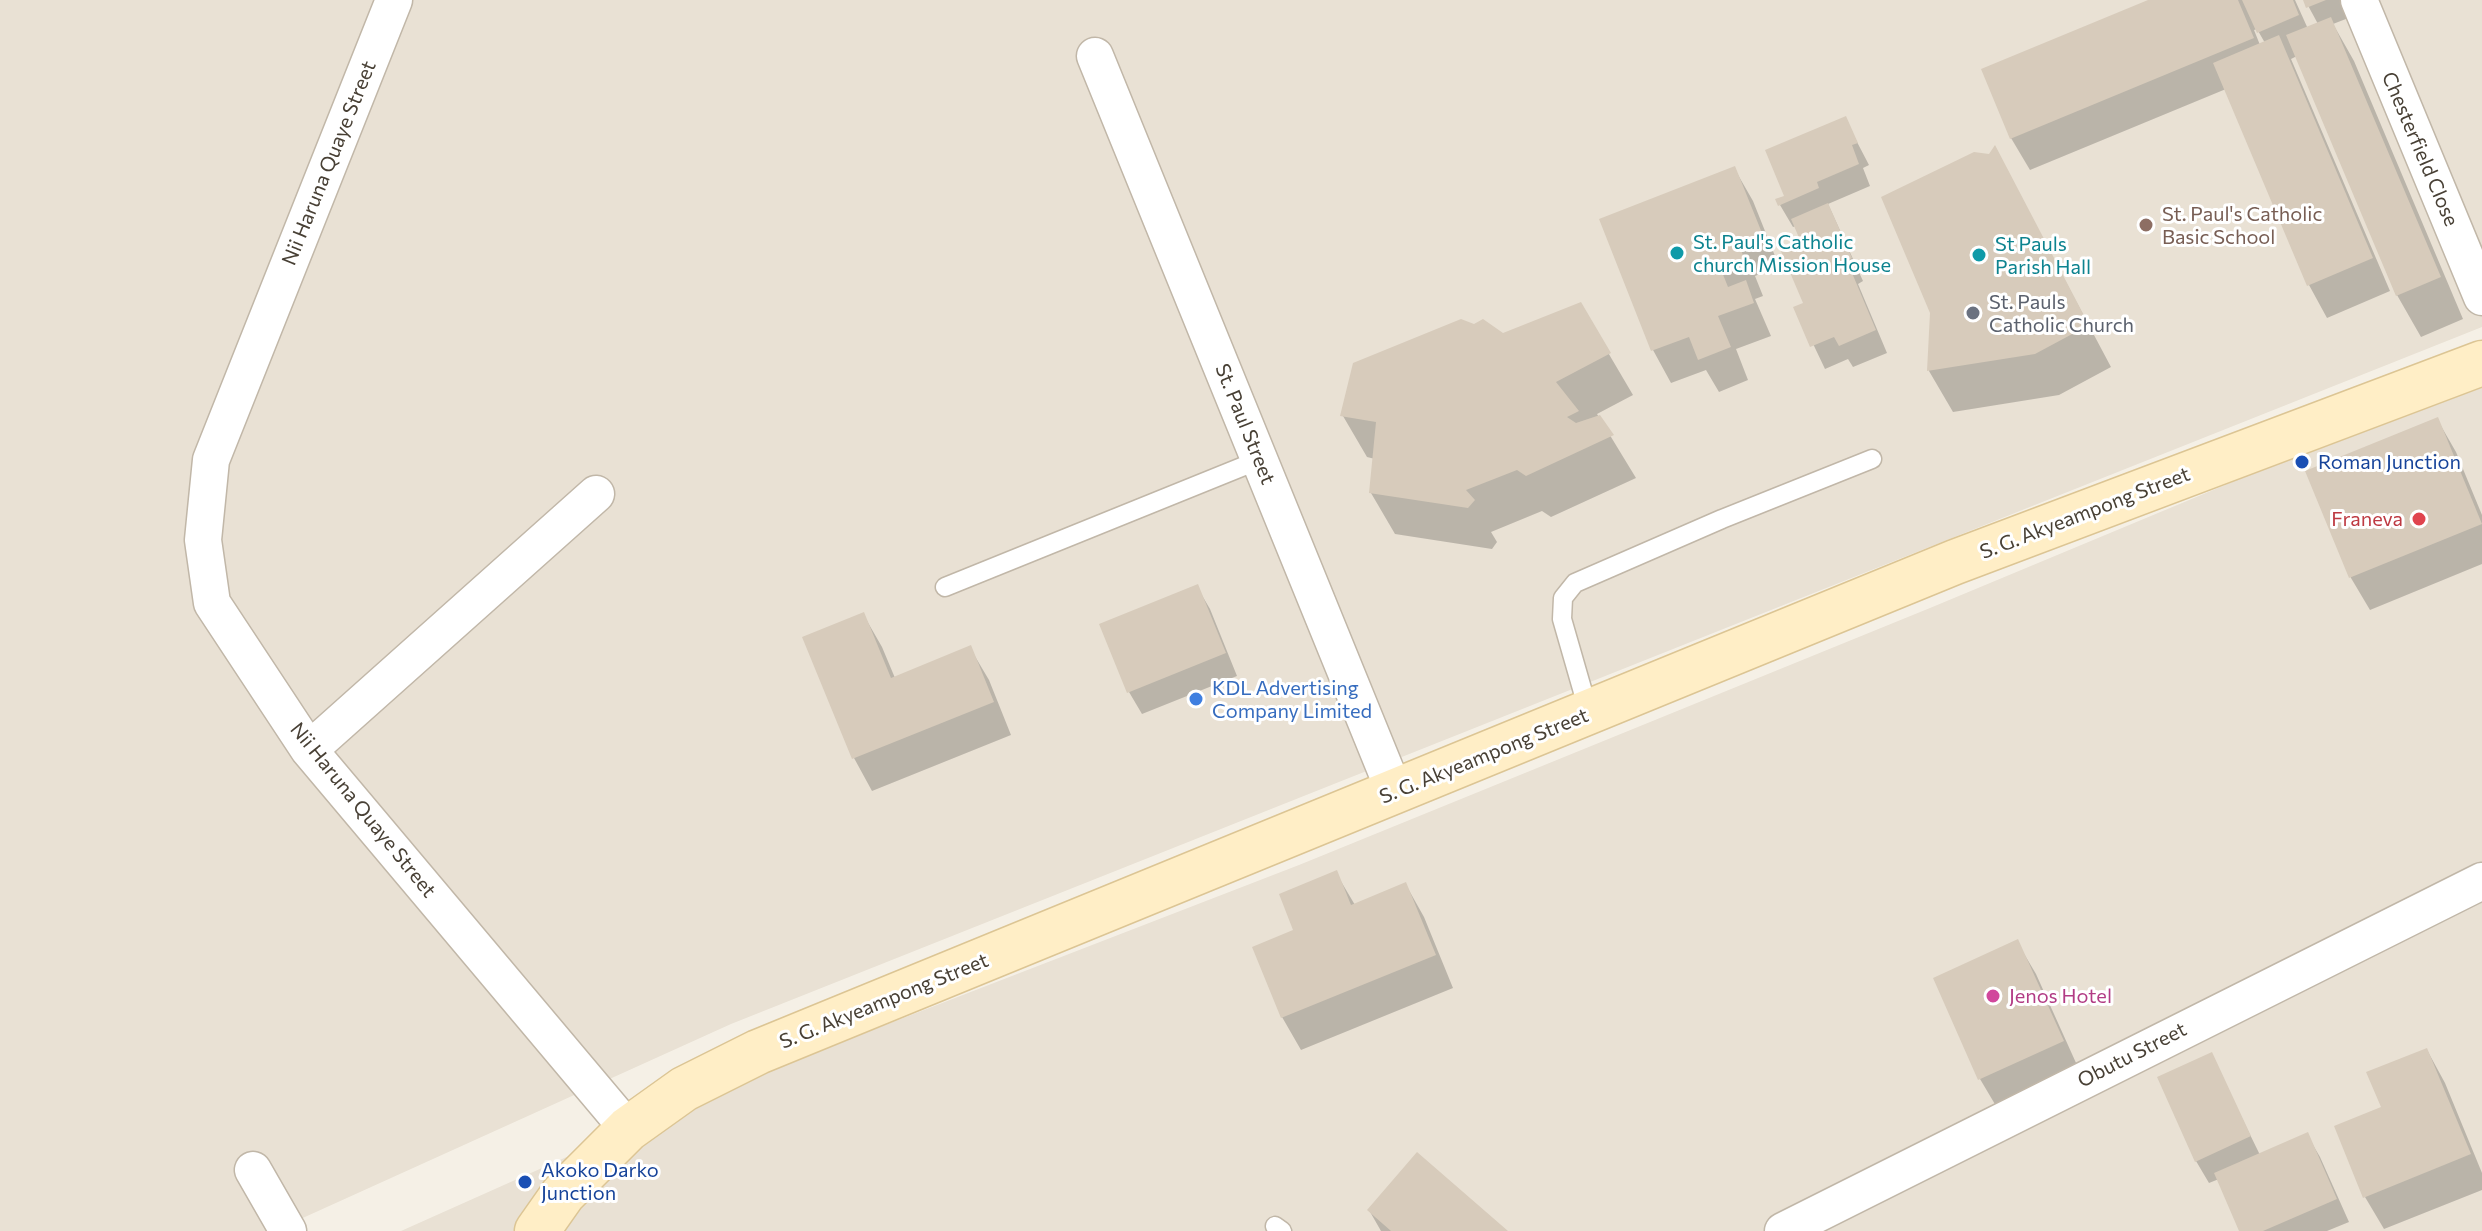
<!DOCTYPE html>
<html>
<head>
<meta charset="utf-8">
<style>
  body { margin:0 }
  canvas { display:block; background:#f5f0e6 }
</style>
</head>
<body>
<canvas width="2482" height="1231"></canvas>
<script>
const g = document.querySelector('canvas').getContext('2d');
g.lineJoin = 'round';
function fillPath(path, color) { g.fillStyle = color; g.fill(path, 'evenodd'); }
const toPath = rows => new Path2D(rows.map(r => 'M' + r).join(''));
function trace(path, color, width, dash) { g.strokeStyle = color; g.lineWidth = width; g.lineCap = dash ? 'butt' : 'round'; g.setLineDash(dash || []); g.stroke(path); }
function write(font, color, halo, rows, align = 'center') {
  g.font = font + ' Commissioner,sans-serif'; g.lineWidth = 6; g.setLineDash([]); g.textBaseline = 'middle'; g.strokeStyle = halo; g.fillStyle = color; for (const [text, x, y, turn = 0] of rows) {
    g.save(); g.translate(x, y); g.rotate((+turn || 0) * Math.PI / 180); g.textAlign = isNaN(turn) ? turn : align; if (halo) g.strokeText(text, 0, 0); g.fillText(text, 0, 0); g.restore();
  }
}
fillPath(toPath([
  [0,0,2482,0,2482,327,731,1024,274,1231,0,1231],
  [2482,378,2482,1231,401,1231,712,1092,1299,865,1930,608]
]), '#e9e1d4');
fillPath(toPath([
  [2154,0,2295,0,2308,29,2318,24,2305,0,2344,0,2351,17,2333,24,2354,61,2463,319,2421,337,2397,295,2297,56,2291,59,2390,291,2327,318,2309,285,2226,89,2030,170,2011,138],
  [2257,29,2265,43,2260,45,2254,30],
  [1845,119,1869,165,1863,168,1870,186,1828,204,1863,281,1858,284,1887,353,1853,367,1848,359,1825,369,1796,308,1806,304,1802,241,1796,226,1793,227,1780,205],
  [1995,149,2111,367,2059,395,1953,412,1929,371,1932,313],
  [1734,168,1753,201,1779,266,1755,276,1763,296,1755,299,1771,336,1736,349,1748,380,1719,392,1706,370,1671,383,1653,350,1601,220],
  [1580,305,1633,395,1597,414,1636,478,1551,517,1542,511,1491,532,1497,542,1492,549,1395,534,1371,493,1375,459,1367,457,1343,416,1502,336],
  [2437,419,2456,452,2482,515,2482,564,2370,610,2351,578,2308,472],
  [1197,587,1210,609,1237,676,1142,714,1129,692],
  [863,614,882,647,895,678,970,648,989,680,1011,735,872,791,854,758],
  [1336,873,1355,905,1406,885,1424,917,1453,988,1301,1050,1282,1017,1296,931],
  [2017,942,2036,974,2081,1074,1999,1111,1980,1079],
  [2427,1050,2445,1083,2482,1173,2482,1190,2384,1229,2365,1197],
  [2211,1055,2260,1155,2307,1135,2320,1157,2349,1222,2327,1231,2241,1231,2219,1179,2209,1183,2196,1161],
  [1369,1210,1505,1231,1381,1231]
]), '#0003');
fillPath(toPath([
  [2148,0,2238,0,2254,38,2010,139,1981,69],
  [2242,0,2293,0,2299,15,2257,33],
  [2303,0,2326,0,2306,8],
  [2331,17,2441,277,2396,296,2286,35],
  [2279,35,2373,258,2307,286,2213,63],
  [1846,116,1858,143,1852,145,1859,164,1817,182,1819,188,1778,206,1775,199,1784,196,1765,150],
  [1995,145,2089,325,2035,354,1927,371,1930,313,1881,197,1974,152,1989,154],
  [1735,166,1762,233,1738,242,1746,263,1722,272,1728,287,1746,280,1754,303,1718,316,1731,347,1698,360,1689,337,1651,351,1599,219],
  [1828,203,1852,258,1847,261,1876,330,1839,346,1834,337,1810,347,1793,307,1803,303,1780,249,1800,240,1791,219],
  [1581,302,1611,353,1556,382,1579,411,1567,417,1576,423,1600,415,1614,435,1526,476,1517,470,1466,490,1475,500,1468,508,1369,493,1376,422,1340,416,1353,363,1461,319,1474,324,1483,319,1503,333],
  [2438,417,2482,524,2349,578,2305,471],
  [1198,584,1226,653,1127,693,1099,624],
  [864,612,891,678,971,645,994,702,852,759,802,637],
  [1337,870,1351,905,1406,882,1436,955,1281,1018,1252,947,1293,930,1279,894],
  [2018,939,2064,1041,1978,1080,1933,978],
  [2427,1048,2471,1154,2363,1198,2334,1126,2381,1107,2366,1072],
  [2212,1052,2251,1136,2195,1162,2157,1077],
  [2308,1132,2337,1199,2263,1231,2239,1231,2214,1173],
  [1417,1152,1508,1231,1391,1231,1367,1210]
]), '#d7cbbb');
const lane = toPath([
  [945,587,1259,460],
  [1589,713,1562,619,1563,598,1575,583,1722,519,1872,459],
  [1275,1226,1282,1231]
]);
const street = toPath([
  [394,0,211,460,203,540,212,603,309,750,628,1129],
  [2359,0,2482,297],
  [1095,56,1395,793],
  [309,750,596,494],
  [253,1170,288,1231],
  [1783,1231,2482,881]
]);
const secondary = toPath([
  [537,1231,563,1194,628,1129,684,1089,758,1052,1955,562,2482,363]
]);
trace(lane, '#c1b7a8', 21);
trace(street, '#c1b7a8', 39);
trace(secondary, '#dcc594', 47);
trace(lane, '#fff', 18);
trace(street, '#fff', 36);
trace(secondary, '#ffeec6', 44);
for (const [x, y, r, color] of [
  [2146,225,8,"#8d6e63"],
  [1677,253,8,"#0f9aa8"],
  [1979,255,8,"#0f9aa8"],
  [1973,313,8,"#6b7280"],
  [2302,462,8,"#1a4fb4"],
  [2419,519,8,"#e0444e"],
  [1196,699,8,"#3f7fe0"],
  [1993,996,8,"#d1479c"],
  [525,1182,8,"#1a4fb4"]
]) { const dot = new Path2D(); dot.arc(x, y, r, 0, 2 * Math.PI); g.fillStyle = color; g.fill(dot); trace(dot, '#fff', 3); }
write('20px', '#484035', '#fff', [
  ["Chesterfield Close",2420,149,67],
  ["Nii Haruna Quaye Street",329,163,-68],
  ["St. Paul Street",1245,424,68],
  ["S. G. Akyeampong Street",2085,513,-21],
  ["S. G. Akyeampong Street",1484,756,-22],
  ["Nii Haruna Quaye Street",363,810,51],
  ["S. G. Akyeampong Street",884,1001,-22],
  ["Obutu Street",2132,1055,-27]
]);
write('20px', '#785e54', '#fff', [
  ["St. Paul's Catholic",2162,214],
  ["Basic School",2162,237]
], 'left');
write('20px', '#0d838f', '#fff', [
  ["St. Paul's Catholic",1693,242],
  ["church Mission House",1693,265],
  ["St Pauls",1995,244],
  ["Parish Hall",1995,267]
], 'left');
write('20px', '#5b616d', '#fff', [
  ["St. Pauls",1989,302],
  ["Catholic Church",1989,325]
], 'left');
write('20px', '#164399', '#fff', [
  ["Roman Junction",2318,462],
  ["Akoko Darko",541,1170],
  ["Junction",541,1193]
], 'left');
write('20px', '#be3a42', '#fff', [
  ["Franeva",2403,519]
], 'right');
write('20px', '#366cbe', '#fff', [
  ["KDL Advertising",1212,688],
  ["Company Limited",1212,711]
], 'left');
write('20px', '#b23c85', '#fff', [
  ["Jenos Hotel",2009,996]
], 'left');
</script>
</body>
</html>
